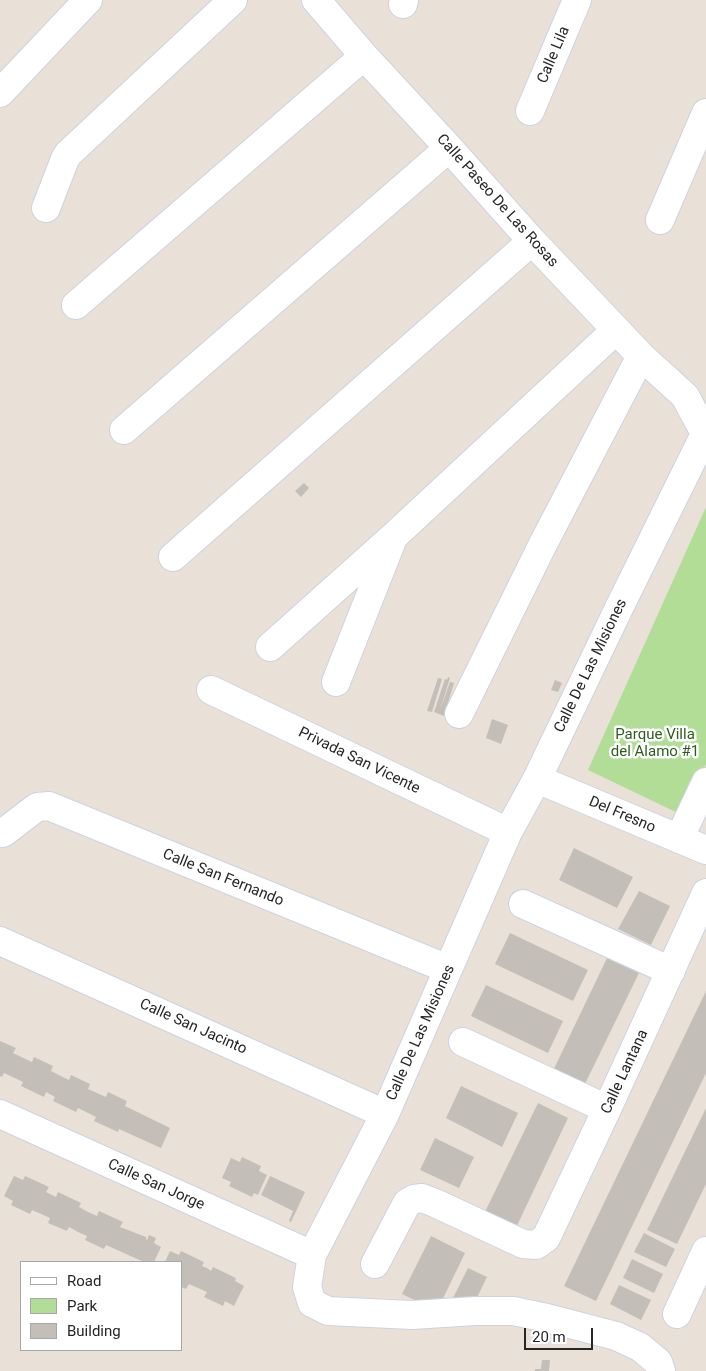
<!DOCTYPE html>
<html>
<head>
<meta charset="utf-8">
<style>
  body { margin:0 }
  #map { position:relative; width:706px; height:1371px; overflow:hidden; background:#e9e1d8; font-family:Roboto,sans-serif }
  canvas { display:block }
  .legend { position:absolute; left:20px; top:1261px; width:162px; height:90px; box-sizing:border-box; background:#fff; border:1px solid #a8a8a8; margin:0; padding:6px 9px; list-style:none; font-size:15px; color:#262626 }
  .legend li { display:flex; align-items:center; gap:10px; height:25px }
  .legend b { width:25px; border:1px solid #a8a8a8 }
  .scale { position:absolute; left:524px; top:1328px; width:69px; height:22px; box-sizing:border-box; border:2px solid #262626; border-top:0; padding-left:6px; font-size:15px; line-height:18px; white-space:nowrap; color:#262626; -webkit-text-stroke:4px #fff; paint-order:stroke }
</style>
</head>
<body>
<div id="map">
<canvas width="706" height="1371"></canvas>
<ul class="legend">
<li><b style="height:6px;background:#fff"></b>Road</li>
<li><b style="height:14px;background:#b2dd97"></b>Park</li>
<li><b style="height:14px;background:#c4beb8"></b>Building</li>
</ul>
<div class="scale">20 m</div>
</div>
<script>
const g = document.querySelector('canvas').getContext('2d');
g.lineJoin = 'round';
function fillPath(path, color) { g.fillStyle = color; g.fill(path, 'evenodd'); }
const toPath = rows => new Path2D(rows.map(r => 'M' + r).join(''));
function trace(path, color, width, dash) { g.strokeStyle = color; g.lineWidth = width; g.lineCap = dash ? 'butt' : 'round'; g.setLineDash(dash || []); g.stroke(path); }
function write(font, color, halo, rows, align = 'center') {
  g.font = font + ' Roboto,sans-serif'; g.lineWidth = 5; g.setLineDash([]); g.textBaseline = 'middle'; g.strokeStyle = halo; g.fillStyle = color; for (const [text, x, y, turn = 0] of rows) {
    g.save(); g.translate(x, y); g.rotate((+turn || 0) * Math.PI / 180); g.textAlign = isNaN(turn) ? turn : align; if (halo) g.strokeText(text, 0, 0); g.fillText(text, 0, 0); g.restore();
  }
}
fillPath(toPath([
  [706,507,706,764,682,815,588,770]
]), '#b2dd97');
fillPath(toPath([
  [304,483,309,488,301,497,295,491],
  [448,677,450,678,440,710,450,682,454,683,444,716,434,712,445,679,447,680],
  [438,678,442,679,432,712,427,711],
  [555,680,562,683,558,692,551,690],
  [492,719,508,725,501,744,486,738],
  [574,848,633,877,617,908,559,880],
  [639,891,670,906,651,945,618,929],
  [510,933,588,970,573,1001,495,964],
  [607,958,639,973,582,1090,551,1075],
  [486,985,563,1021,548,1053,471,1016],
  [706,991,706,1073,596,1301,564,1286],
  [0,1041,16,1048,13,1053,32,1062,34,1057,53,1066,51,1071,69,1080,71,1075,90,1084,88,1089,106,1097,108,1092,127,1101,125,1106,170,1128,161,1148,119,1129,118,1132,94,1121,96,1117,78,1108,76,1112,53,1101,55,1097,46,1092,44,1097,21,1086,23,1082,4,1073,2,1077,0,1076],
  [461,1086,518,1113,502,1147,446,1118],
  [538,1103,568,1118,513,1234,481,1220],
  [706,1108,706,1184,677,1244,647,1230],
  [435,1138,474,1157,459,1188,420,1170],
  [242,1157,261,1166,259,1171,267,1175,258,1195,254,1193,252,1197,229,1186,231,1182,222,1178,231,1158,240,1162],
  [14,1176,23,1180,25,1176,49,1187,46,1192,56,1197,58,1192,81,1203,79,1207,88,1212,97,1216,99,1211,123,1222,120,1227,146,1237,146,1239,147,1240,149,1235,156,1238,154,1243,161,1247,154,1262,144,1262,106,1245,104,1249,85,1240,87,1236,78,1232,69,1227,67,1231,48,1223,50,1218,32,1210,30,1214,11,1205,13,1201,4,1196],
  [270,1176,305,1192,291,1222,289,1221,293,1211,261,1195],
  [644,1233,675,1249,666,1267,634,1252],
  [431,1236,465,1253,437,1311,402,1294],
  [170,1251,179,1255,181,1251,204,1262,202,1266,207,1268,211,1271,213,1267,236,1278,235,1281,244,1286,234,1306,225,1301,223,1306,204,1297,207,1292,189,1284,186,1289,181,1287,181,1262,165,1262],
  [632,1259,663,1274,654,1293,623,1278],
  [468,1268,487,1277,472,1308,452,1300],
  [619,1285,651,1300,641,1320,610,1304],
  [542,1360,550,1360,549,1371,535,1371,535,1369,541,1369]
]), '#c4beb8');
const minor = toPath([
  [316,0,364,56,449,148,532,241,641,356,685,396,706,435],
  [403,4,404,0],
  [0,93,88,0],
  [530,111,577,0],
  [46,208,65,159,68,154,233,0],
  [660,220,706,113],
  [76,305,364,56],
  [124,430,449,148],
  [173,557,532,241],
  [270,647,393,537,616,330],
  [336,682,391,543],
  [211,690,508,832],
  [459,714,543,544,641,356],
  [537,779,706,850],
  [3,833,37,807,49,806,448,969],
  [679,839,706,782],
  [523,904,671,971],
  [0,941,385,1114],
  [463,1042,607,1109],
  [0,1114,312,1255],
  [375,1264,407,1203,414,1199,422,1198,435,1203,523,1244,536,1245,546,1238,607,1109,706,893],
  [677,1314,706,1251],
  [661,1371,658,1362,640,1347,616,1336,547,1318,513,1311,475,1311,412,1315,328,1311,312,1303,307,1287,312,1255,385,1114,508,832,537,779,619,608,706,432]
]);
trace(minor, '#ced2df', 30);
trace(minor, '#fff', 28);
write('15px', '#262626', '#fff', [
  ["Calle Lila",554,55,-67],
  ["Calle Paseo De Las Rosas",497,201,48],
  ["Calle De Las Misiones",591,666,-64],
  ["Privada San Vicente",359,761,26],
  ["Del Fresno",622,815,23],
  ["Calle San Fernando",223,878,22],
  ["Calle San Jacinto",193,1027,24],
  ["Calle De Las Misiones",421,1033,-66],
  ["Calle Lantana",625,1072,-65],
  ["Calle San Jorge",156,1185,24]
]);
write('15px', '#2d5d1c', '#fff', [
  ["Parque Villa",655,735],
  ["del Alamo #1",655,752]
]);
</script>
</body>
</html>
